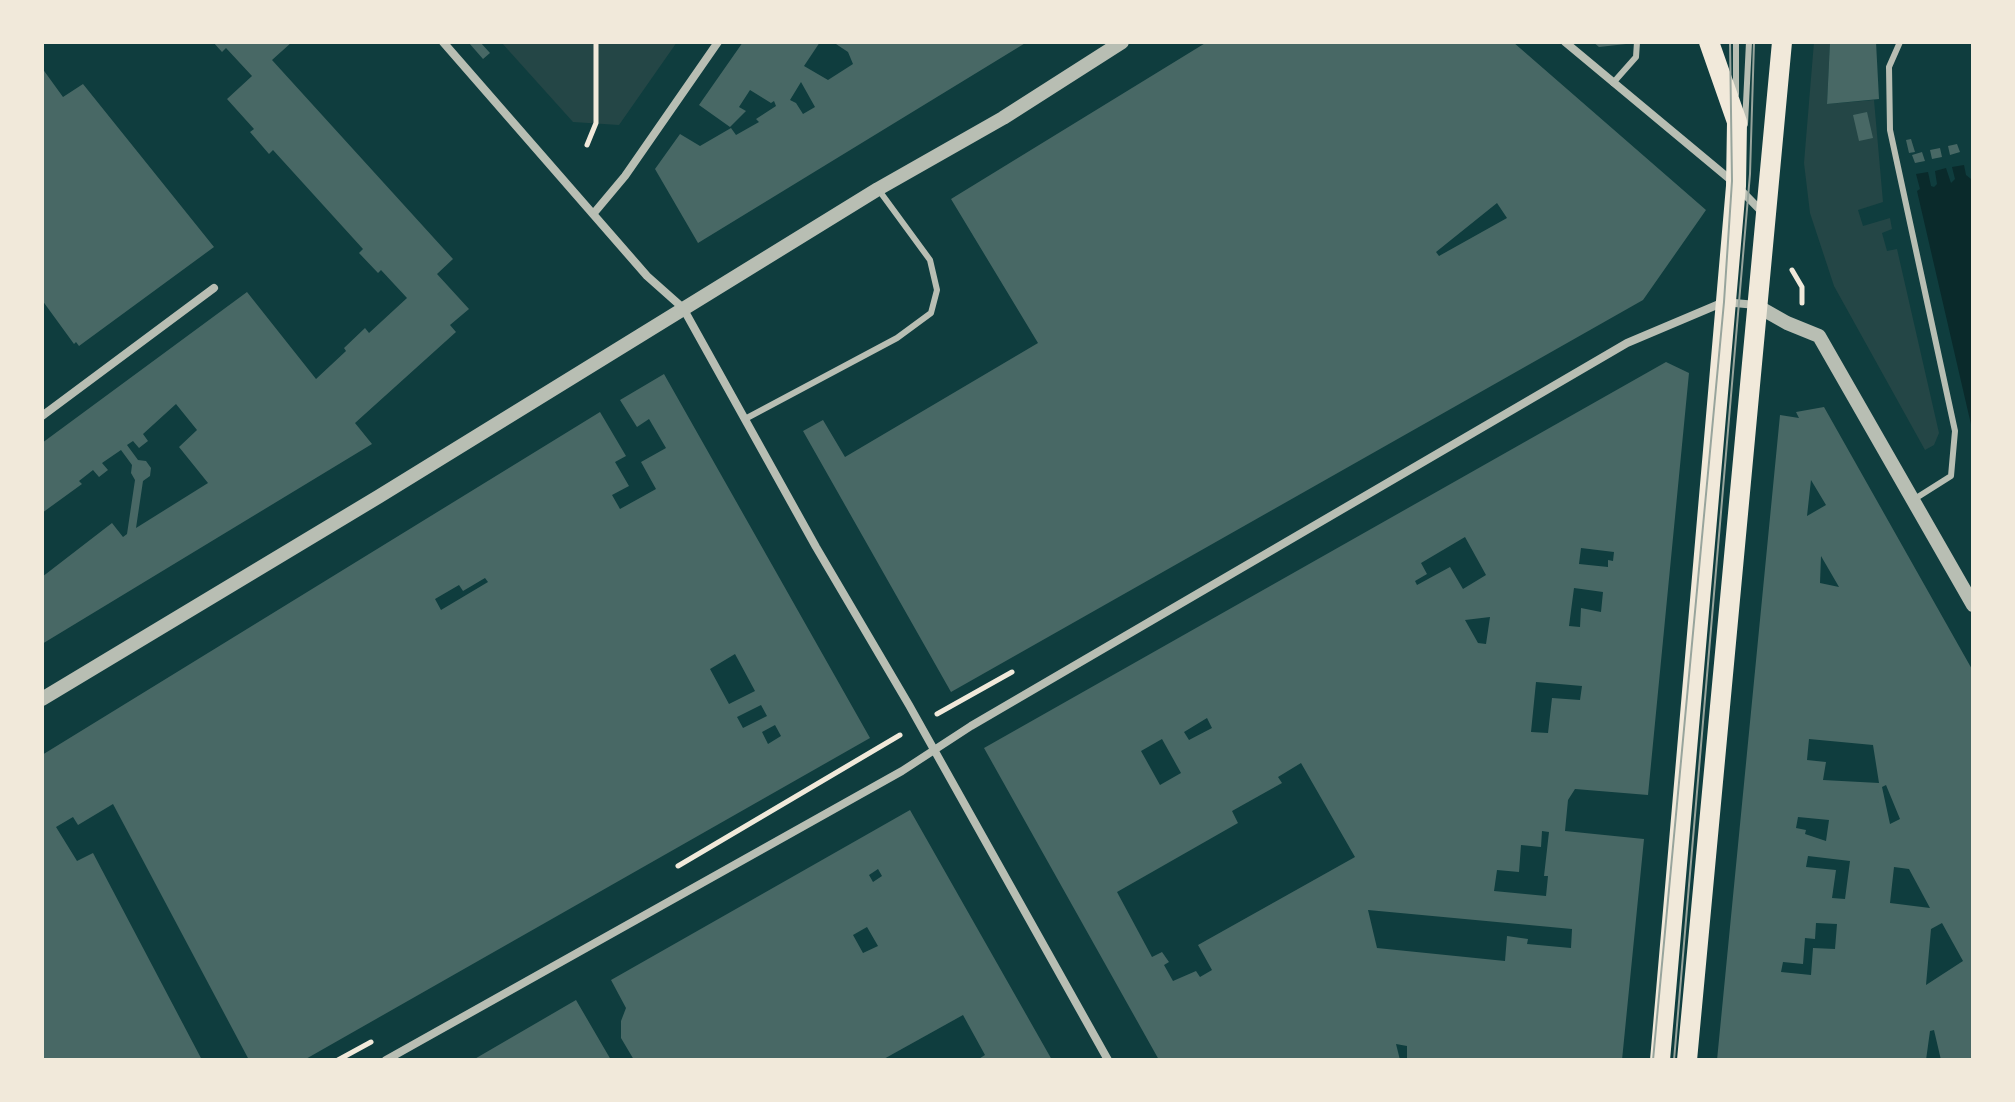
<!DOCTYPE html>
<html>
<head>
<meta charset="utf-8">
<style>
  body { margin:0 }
  #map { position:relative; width:2015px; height:1102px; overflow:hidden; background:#0f3d3e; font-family:"Source Serif 4",serif }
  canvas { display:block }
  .frame { position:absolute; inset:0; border:44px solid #f1e9da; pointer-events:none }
</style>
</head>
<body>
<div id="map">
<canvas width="2015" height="1102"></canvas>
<div class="frame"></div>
</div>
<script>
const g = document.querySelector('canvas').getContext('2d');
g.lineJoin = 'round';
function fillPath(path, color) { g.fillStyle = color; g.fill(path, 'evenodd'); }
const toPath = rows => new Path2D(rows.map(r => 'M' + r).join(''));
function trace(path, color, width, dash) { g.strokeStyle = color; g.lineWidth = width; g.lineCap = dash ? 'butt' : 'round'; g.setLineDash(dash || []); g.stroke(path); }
fillPath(toPath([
  [501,42,677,42,619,125,573,122],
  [1814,42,1830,42,1827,104,1874,100,1883,202,1858,210,1863,226,1890,218,1892,229,1882,233,1887,251,1897,249,1939,433,1934,445,1925,450,1834,286,1810,213,1804,163]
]), '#244646');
fillPath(toPath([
  [1973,163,1973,433,1917,191,1920,189,1916,174,1928,172,1931,186,1934,187,1937,184,1935,171,1946,168,1951,183,1955,179,1952,167,1964,165,1966,175,1971,179]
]), '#0a2a2b');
fillPath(toPath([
  [213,42,292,42,272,60,453,259,437,274,469,309,450,325,456,332,355,423,372,444,42,644,42,577,112,523,123,537,127,534,135,480,131,473,132,465,121,450,102,463,108,470,99,477,93,470,79,481,82,484,42,513,42,443,247,292,316,379,346,351,344,348,365,328,369,333,407,298,381,270,378,273,359,253,363,249,273,150,269,154,250,132,254,129,227,99,252,76,226,48,222,52],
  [176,404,197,430,179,447,208,483,136,528,143,481,150,476,151,468,146,461,138,460,127,445,133,441,139,448,148,441,143,434],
  [471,42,480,42,490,53,483,59,469,43],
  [743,42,820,42,804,66,828,80,853,64,848,52,833,42,1027,42,698,243,655,169,680,134,700,146,731,128,736,135,759,122,756,119,776,106,774,101,771,103,750,90,739,107,746,111,730,127,699,105],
  [801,82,815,107,803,114,796,103,790,100],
  [1207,42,1513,42,1706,210,1643,300,951,692,803,431,823,420,845,457,1038,343,951,199],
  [1497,203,1507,218,1439,256,1436,252],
  [1593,42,1626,42,1626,44,1599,47],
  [1830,42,1876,42,1879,99,1827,104],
  [42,68,63,97,83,84,214,247,79,346,76,342,74,344,42,300],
  [1867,112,1873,138,1859,141,1853,115],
  [1911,139,1915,152,1909,153,1906,140],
  [1957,144,1960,152,1950,155,1948,146],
  [1940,148,1942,157,1932,159,1930,150],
  [1922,152,1925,161,1915,163,1912,155],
  [1666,362,1689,373,1648,795,1575,789,1568,800,1565,831,1644,839,1622,1060,1407,1060,1407,1046,1396,1044,1400,1060,1159,1060,984,748],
  [1465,537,1486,575,1463,589,1450,567,1417,585,1415,581,1427,574,1421,563],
  [1581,548,1614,552,1613,561,1608,560,1608,567,1579,564],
  [1574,588,1603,592,1601,612,1581,608,1580,627,1569,626],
  [1490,617,1486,644,1478,643,1465,620],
  [1536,682,1582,686,1580,700,1552,698,1548,733,1531,732],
  [1207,718,1212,728,1189,740,1184,732],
  [1162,739,1181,773,1160,785,1141,751],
  [1301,763,1355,857,1198,945,1212,970,1200,977,1196,971,1173,981,1164,965,1169,962,1162,952,1152,957,1117,892,1238,823,1232,811,1282,783,1278,777],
  [1542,831,1549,832,1544,876,1548,876,1546,896,1494,891,1497,870,1519,872,1521,845,1541,847],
  [1368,910,1572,929,1571,948,1527,944,1528,939,1507,936,1505,961,1377,948],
  [664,374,870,738,304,1060,249,1060,113,804,78,825,73,817,56,827,77,861,93,853,202,1060,42,1060,42,755,600,412,626,456,615,462,629,486,612,495,620,509,656,489,641,462,666,448,649,419,637,427,620,400],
  [485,578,488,582,441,610,435,599,459,585,463,591],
  [735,654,755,691,729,704,710,669],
  [761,705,767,716,743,728,737,717],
  [775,725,781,736,768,744,762,732],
  [1824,407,1973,671,1973,1060,1941,1060,1934,1030,1930,1031,1926,1060,1717,1060,1780,415,1799,418,1796,412],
  [1811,480,1826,505,1807,516],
  [1821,556,1839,587,1820,583],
  [1809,739,1873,745,1879,783,1823,780,1826,762,1807,760],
  [1886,785,1900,819,1890,824,1882,787],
  [1798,817,1829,820,1826,841,1805,834,1806,830,1796,828],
  [1808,856,1850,861,1845,899,1832,898,1836,870,1806,867],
  [1894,867,1909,869,1930,908,1890,903],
  [1816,923,1837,924,1835,949,1813,948,1811,975,1781,972,1783,962,1803,964,1805,938,1815,939],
  [1942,923,1963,961,1926,985,1931,929],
  [910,810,1052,1060,977,1060,985,1055,963,1015,882,1060,634,1060,621,1038,621,1021,626,1008,611,980],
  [878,869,882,876,873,882,869,875],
  [867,927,878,946,863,953,853,935],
  [576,1000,611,1060,473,1060,478,1057]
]), '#486865');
trace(toPath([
  [587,145,596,123,596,42],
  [1792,270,1802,287,1802,303],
  [937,714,1012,672],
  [678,866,900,735],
  [338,1060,371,1042]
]), '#f1e9da', 5);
trace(toPath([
  [1736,42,1736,94],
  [1900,42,1889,67,1890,130,1955,431,1951,476,1913,500],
  [1613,83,1636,57,1637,42],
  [1745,124,1749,42],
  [745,419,897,338,931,313,937,290,930,260,878,189]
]), '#b8beb3', 6);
trace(toPath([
  [443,42,647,276,683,308,816,547,909,705,1108,1060],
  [1565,42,1732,181,1764,214],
  [594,213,625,176,718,42],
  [42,416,214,288],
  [386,1060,902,771,971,726,1627,343,1724,302,1756,305]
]), '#b8beb3', 8);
trace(toPath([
  [1757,306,1787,323,1819,336,1973,605],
  [42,699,378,497,878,189,1003,118,1122,42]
]), '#b8beb3', 14);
trace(toPath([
  [1660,1060,1736,186,1737,122,1709,42],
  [1687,1060,1782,42]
]), '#f1e9da', 20);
trace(toPath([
  [1653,1060,1724,302,1732,181,1730,42],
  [1674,1060,1750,174,1754,42]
]), '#97a49c', 2);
</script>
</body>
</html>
